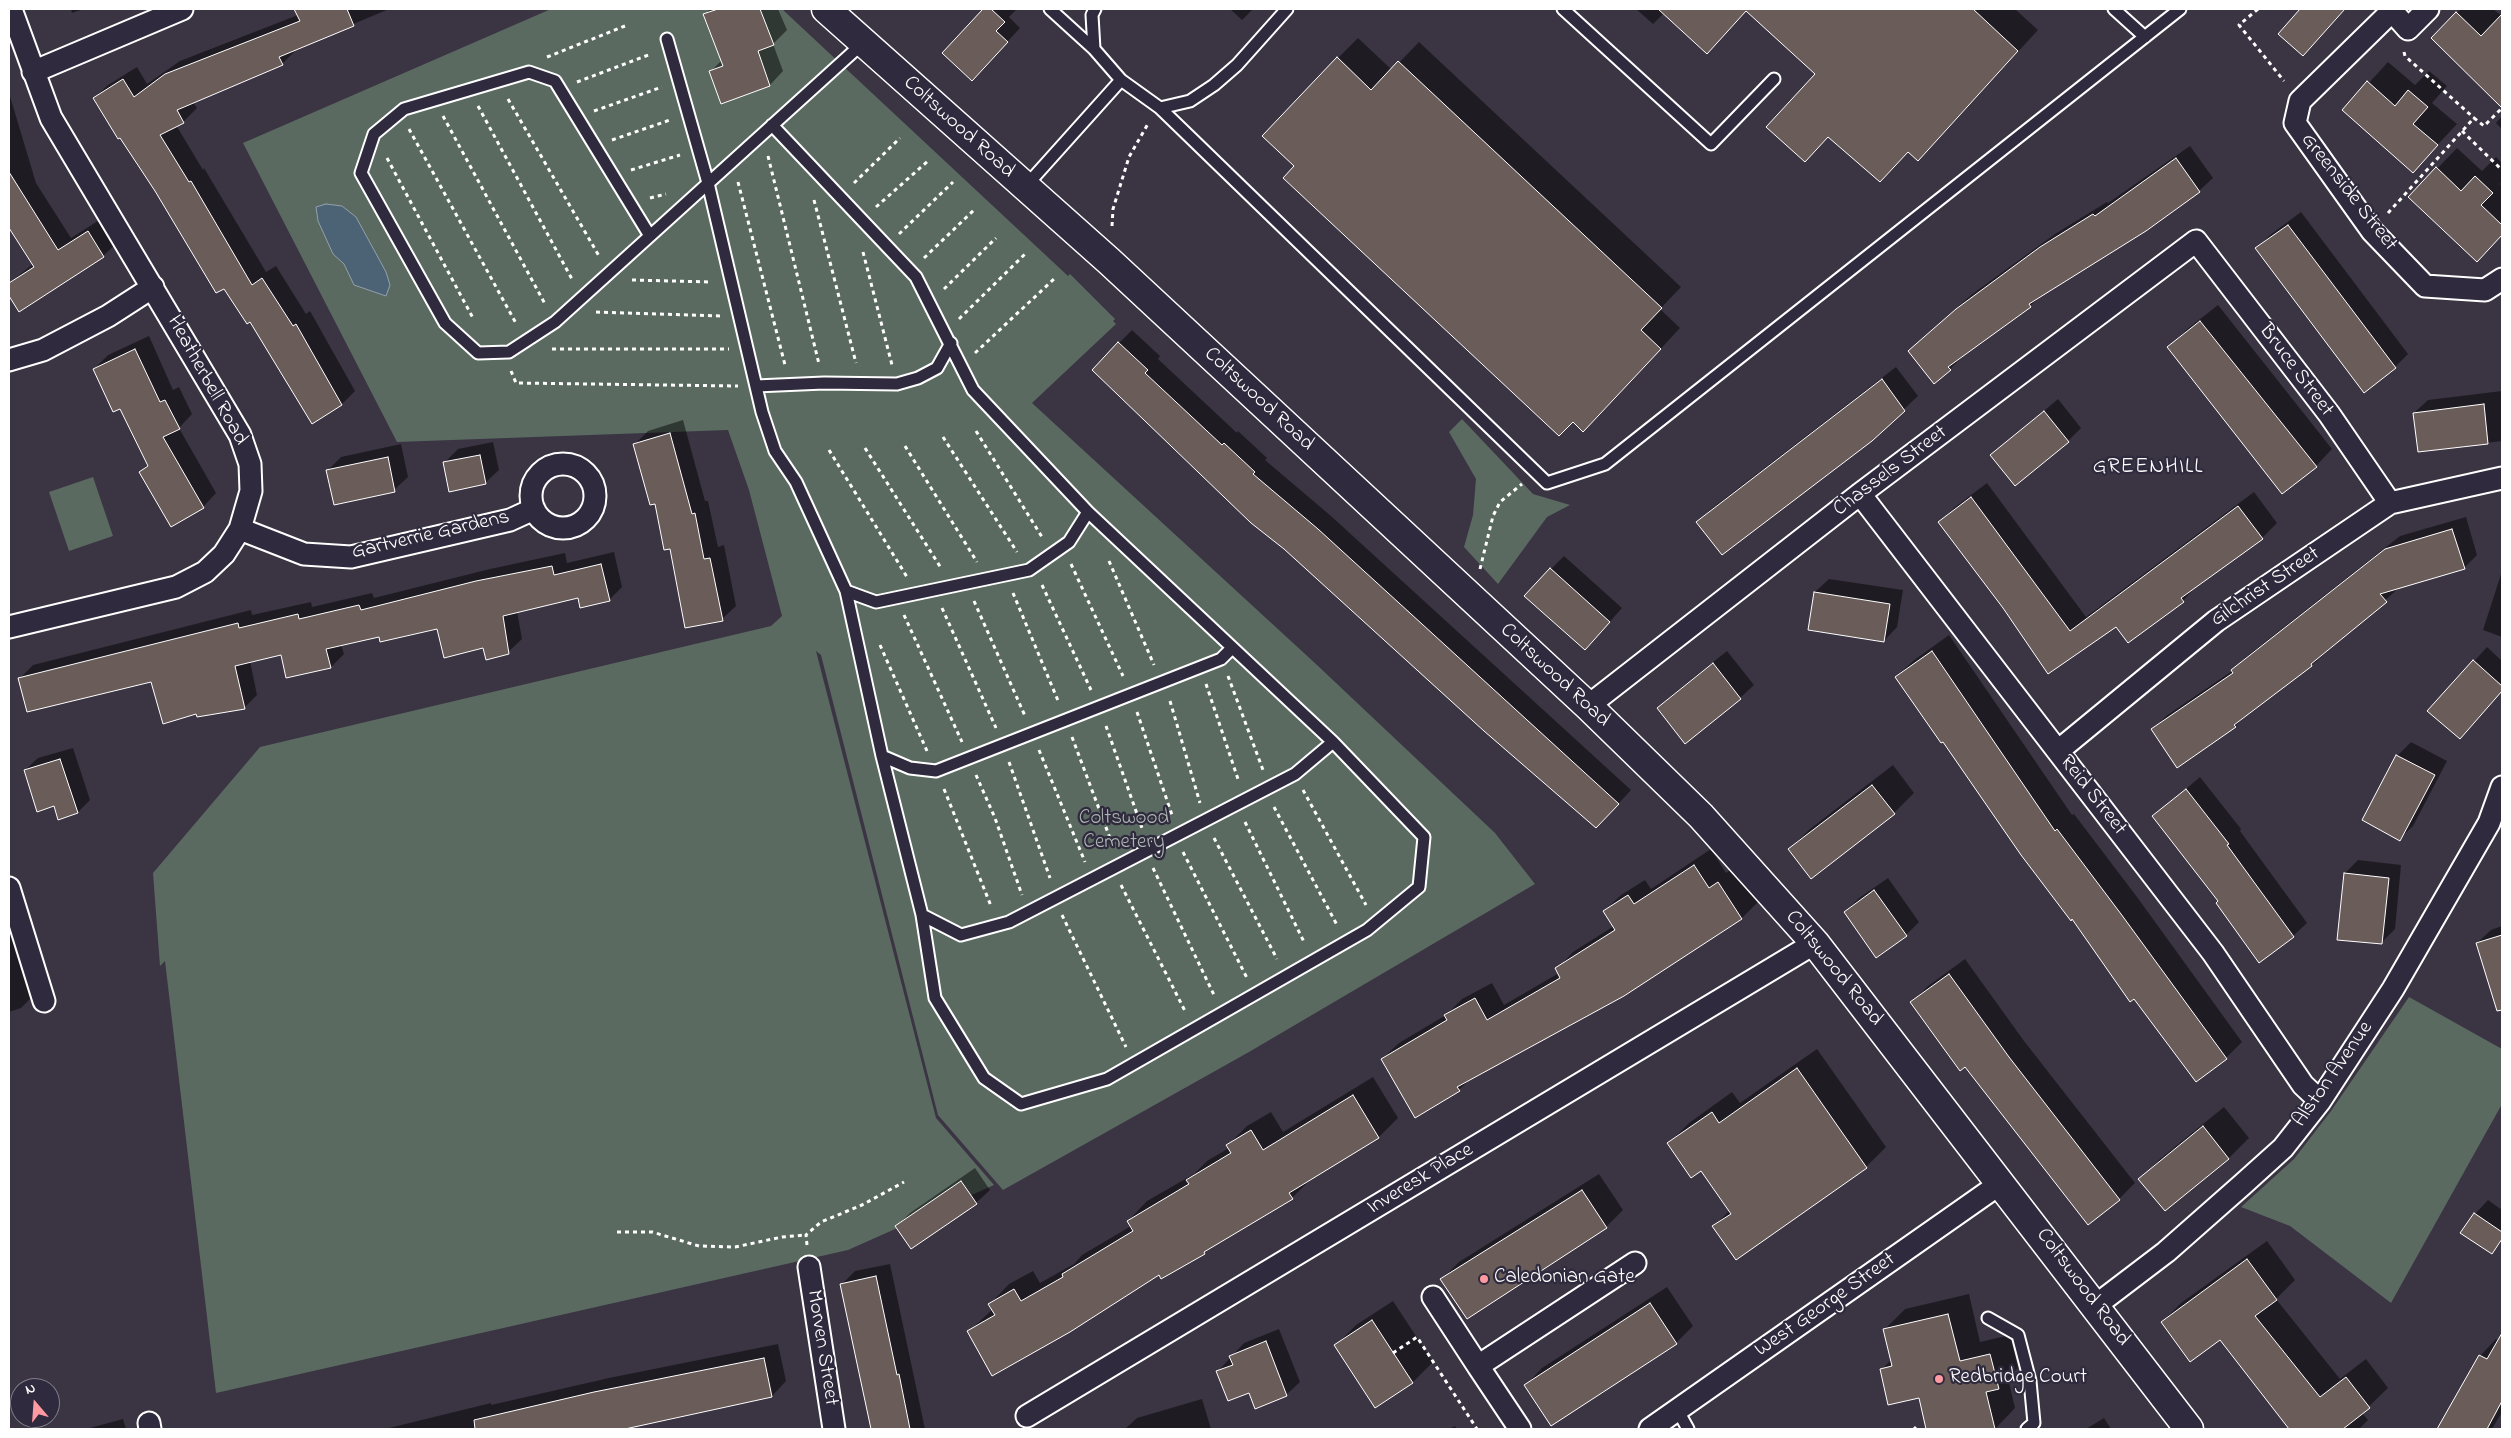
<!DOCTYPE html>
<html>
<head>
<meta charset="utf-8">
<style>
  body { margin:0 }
  #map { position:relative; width:2511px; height:1438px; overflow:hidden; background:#3b3443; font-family:"Indie Flower",sans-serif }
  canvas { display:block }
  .frame { position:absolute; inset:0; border:10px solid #fff; pointer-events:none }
  .north { position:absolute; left:10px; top:1378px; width:50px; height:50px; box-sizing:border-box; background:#2f2a3d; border:1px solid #827f8b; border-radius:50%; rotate:342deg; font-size:14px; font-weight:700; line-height:20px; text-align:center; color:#fff }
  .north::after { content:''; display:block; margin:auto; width:18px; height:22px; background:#ff9aa2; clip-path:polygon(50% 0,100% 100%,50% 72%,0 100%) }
</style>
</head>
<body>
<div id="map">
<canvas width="2511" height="1438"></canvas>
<div class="frame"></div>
<div class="north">N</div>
</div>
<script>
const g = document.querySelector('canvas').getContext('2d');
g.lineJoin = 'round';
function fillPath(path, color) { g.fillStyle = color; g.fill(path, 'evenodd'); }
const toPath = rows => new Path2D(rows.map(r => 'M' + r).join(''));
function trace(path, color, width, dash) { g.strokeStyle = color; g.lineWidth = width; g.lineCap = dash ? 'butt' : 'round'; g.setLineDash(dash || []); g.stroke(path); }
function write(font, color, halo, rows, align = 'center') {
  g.font = font + ' "Indie Flower",sans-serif'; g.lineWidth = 4.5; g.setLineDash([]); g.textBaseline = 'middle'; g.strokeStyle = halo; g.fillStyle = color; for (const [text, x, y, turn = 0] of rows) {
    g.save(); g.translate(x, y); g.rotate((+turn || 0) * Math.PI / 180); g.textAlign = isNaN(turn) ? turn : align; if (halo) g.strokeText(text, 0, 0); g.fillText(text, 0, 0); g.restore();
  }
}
fillPath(toPath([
  [551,9,782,9,1068,276,1070,274,1115,319,1113,321,1116,324,1032,403,1317,665,1495,833,1535,884,1249,1052,1003,1190,938,1115,821,655,816,651,936,1118,994,1185,848,1250,216,1393,165,961,160,966,153,873,260,747,771,626,782,616,749,490,728,430,397,442,243,143],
  [1462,419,1533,494,1570,505,1547,517,1498,584,1464,547,1473,515,1476,479,1449,432],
  [93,477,113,536,69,551,49,492],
  [2409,997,2502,1049,2502,1104,2391,1303,2290,1226,2241,1207,2294,1159,2331,1111]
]), '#5a6a61');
const water = toPath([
  [326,204,342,206,356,217,386,272,390,285,386,296,354,285,344,264,333,254,318,221,316,207,326,204]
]);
fillPath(water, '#4b6375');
trace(water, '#93a1ac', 1);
fillPath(toPath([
  [71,9,83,9,72,13],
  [301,9,389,9,294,49,295,51,282,64,193,102,197,108,183,122,176,125,203,170,204,168,266,272,276,266,306,314,310,311,355,391,342,404,251,320,156,190,94,98,108,85,137,67,147,84,180,61,298,15,297,12],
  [710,9,778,9,787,30,773,44,783,71,770,85,722,102,711,71,722,60,705,15],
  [985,9,1017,9,1009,17,1020,28,985,66,944,53],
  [1230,9,1253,9,1242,20],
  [1636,9,2015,9,2038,30,1938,139,1909,151,1829,136,1805,161,1816,74,1747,10,1707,52,1664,13,1653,24],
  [2302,9,2346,9,2303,54,2280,34],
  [2461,9,2493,9,2502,16,2502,106,2432,38],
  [1358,38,1392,70,1419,42,1681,287,1660,309,1680,328,1604,410,1296,166,1338,58],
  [2388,62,2415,85,2429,71,2447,86,2432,103,2457,124,2413,171,2344,110],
  [9,93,36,183,71,238,101,219,116,244,103,256,20,311,9,294,9,283,33,264,9,226],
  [2502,116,2502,129,2496,123],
  [2190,146,2213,178,2199,191,2042,295,2030,306,1963,356,1950,369,1923,338,1971,295,2055,234,2107,202,2108,203],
  [2457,148,2482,171,2496,157,2502,163,2502,182,2500,184,2502,186,2502,234,2477,260,2410,197],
  [2301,212,2408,354,2395,367,2257,248,2270,235],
  [2218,305,2332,449,2316,466,2169,347,2186,330],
  [1132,330,1160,356,1158,359,1237,433,1238,431,1267,458,1265,460,1331,516,1631,790,1610,813,1285,548,1119,343],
  [149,336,173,390,179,387,192,414,179,428,216,493,203,507,141,472,148,464,120,408,94,369,108,355],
  [1896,367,1918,396,1871,440,1698,522,1711,509],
  [2502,391,2502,441,2419,451,2414,413,2428,400],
  [2058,399,2081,428,2068,441,1992,455],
  [683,420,705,501,708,501,718,547,724,545,736,606,722,619,671,548,635,444,648,431],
  [493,442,499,470,485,483,445,462,458,449],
  [401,444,408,477,394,490,328,470,341,457],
  [1987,483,2086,617,2254,492,2277,523,2262,538,2197,585,2183,601,2116,625,2048,673,2004,608,1940,522,1955,507],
  [2466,517,2477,555,2464,568,2400,587,2312,665,2249,713,2235,726,2152,730,2166,716,2232,671,2246,657,2400,536],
  [614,552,622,587,609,600,579,597,517,611,522,639,508,652,484,646,438,627,380,635,341,645,344,654,331,667,282,653,250,661,257,695,244,708,197,713,152,681,20,678,33,665,251,610,252,615,311,602,312,607,372,593,374,598,490,569,565,553,567,563],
  [1564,556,1622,608,1598,635,1551,569],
  [2502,571,2502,637,2483,630],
  [1829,579,1903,590,1897,627,1884,641,1809,629,1815,592],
  [1949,635,2072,815,2074,814,2137,897,2242,1042,2226,1058,1944,740,1896,677,1913,661],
  [2487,647,2502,661,2502,691,2473,724,2429,711],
  [1727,651,1754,685,1740,698,1658,708,1672,695],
  [2411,742,2447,761,2413,826,2399,839,2363,820,2397,756],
  [73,748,90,800,78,812,59,819,54,805,25,770,38,758],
  [1893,765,1914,793,1894,813,1789,849,1810,829],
  [2200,777,2241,829,2240,831,2307,923,2293,936,2219,901,2154,816],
  [1711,849,1726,873,1735,867,1758,902,1742,918,1623,995,1472,1077,1459,1090,1382,1059,1399,1043,1446,1015,1462,999,1492,983,1504,1005,1559,973,1557,969,1573,952,1614,926,1604,911,1621,895,1645,880,1651,889],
  [2358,860,2401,865,2395,929,2381,943,2345,873],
  [1888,878,1919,922,1906,935,1845,912,1859,898],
  [2502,926,2502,977,2489,981,2477,943,2491,930],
  [9,931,11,938,16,937,34,995,21,1008,9,1012],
  [1965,959,2024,1041,2135,1183,2119,1199,1912,1002,1928,986],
  [1817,1049,1886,1147,1866,1167,1714,1226,1730,1210,1701,1169,1668,1144,1689,1123,1732,1092,1740,1103],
  [1373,1077,1398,1118,1379,1137,1311,1179,1292,1198,1159,1273,968,1332,993,1309,990,1304,1009,1284,1033,1271,1040,1283,1074,1264,1082,1255,1131,1226,1128,1221,1147,1201,1194,1174,1207,1161,1229,1148,1228,1145,1247,1126,1271,1112,1283,1132],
  [2224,1107,2249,1138,2229,1158,2165,1210,2140,1179,2160,1159],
  [975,1168,990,1190,976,1203,897,1226,910,1213],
  [1599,1174,1623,1210,1606,1227,1442,1279,1459,1262],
  [2488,1200,2502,1210,2502,1242,2492,1252,2462,1233,2475,1214],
  [2267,1241,2295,1280,2276,1299,2340,1379,2366,1359,2388,1388,2362,1413,2368,1420,2359,1429,2291,1429,2220,1339,2162,1322,2181,1303],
  [890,1264,925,1429,872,1429,841,1285,855,1271],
  [1667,1287,1693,1326,1676,1343,1526,1385,1542,1368],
  [1969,1294,1980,1342,2010,1335,2018,1368,2008,1378,2015,1408,1995,1429,1927,1429,1919,1396,1881,1370,1891,1360,1884,1330,1905,1309],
  [1393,1301,1433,1362,1413,1382,1376,1406,1336,1345,1356,1325],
  [1279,1329,1300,1382,1286,1395,1249,1391,1218,1371,1244,1343],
  [2502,1336,2502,1412,2492,1429,2438,1429,2480,1356,2496,1339,2499,1341],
  [778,1344,786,1381,772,1396,670,1420,618,1429,385,1429,491,1403,491,1405,609,1378],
  [1202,1399,1211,1429,1125,1429,1137,1418],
  [2104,1418,2111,1429,2086,1429],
  [123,1419,126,1429,86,1429],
  [1455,1426,1457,1429,1449,1429]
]), '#0007');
const building = toPath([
  [294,9,347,9,354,26,279,57,283,65,177,110,184,123,160,135,189,182,191,181,252,285,262,278,293,326,296,324,342,405,312,424,250,322,247,324,224,289,216,293,155,191,120,138,118,139,93,98,123,79,134,97,165,74,300,21,294,9],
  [718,9,760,9,774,45,758,51,770,86,721,104,709,71,723,66,703,14,718,9],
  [983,9,991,9,1005,22,996,31,1008,42,972,81,942,53,983,9],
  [1658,9,1973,9,2018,51,1918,161,1908,152,1880,182,1828,137,1805,162,1766,127,1815,74,1746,11,1707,54,1658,9],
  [2300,9,2345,9,2303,56,2278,34,2300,9],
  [2456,12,2481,36,2502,14,2502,108,2431,38,2456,12],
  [1337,57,1371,90,1398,61,1662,308,1641,330,1661,349,1583,432,1573,422,1559,436,1283,178,1294,166,1262,136,1337,57],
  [2367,81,2395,106,2408,90,2428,107,2413,124,2438,145,2413,173,2342,110,2367,81],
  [2176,158,2200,192,2146,231,2029,304,2031,307,1948,367,1951,370,1934,384,1908,351,1956,309,2040,247,2093,214,2095,216,2176,158],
  [2436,167,2461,191,2475,176,2493,193,2481,205,2502,225,2502,235,2477,262,2408,197,2436,167],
  [9,172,58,250,88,231,104,257,19,312,9,296,9,283,34,267,9,228,9,172],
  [2288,225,2396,368,2364,393,2255,248,2288,225],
  [2200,321,2317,467,2282,494,2167,347,2200,321],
  [1118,342,1148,370,1145,373,1222,445,1224,443,1255,472,1253,474,1318,529,1619,804,1596,828,1484,731,1284,549,1251,523,1092,370,1118,342],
  [135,349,160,402,165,400,180,429,163,437,204,508,171,527,139,472,148,466,120,409,113,412,93,369,135,349],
  [1882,379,1905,411,1872,441,1722,555,1696,522,1882,379],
  [2484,404,2488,444,2418,452,2413,413,2484,404],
  [2044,411,2069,442,2015,486,1990,455,2044,411],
  [670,433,692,514,695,513,704,559,710,558,723,621,685,628,670,549,664,550,655,504,650,505,633,444,670,433],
  [480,455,486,484,449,492,443,462,480,455],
  [388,457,395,492,334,505,326,470,388,457],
  [1971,497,2070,631,2238,506,2263,539,2181,598,2184,602,2128,643,2116,627,2048,674,2003,608,1938,522,1971,497],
  [2452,529,2465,569,2380,594,2387,602,2311,664,2312,666,2234,725,2236,727,2177,768,2151,729,2233,673,2231,670,2385,549,2452,529],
  [601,564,610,601,580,608,578,598,503,616,509,654,486,660,483,648,444,658,437,629,380,642,379,637,326,649,331,668,286,678,281,655,235,666,245,709,197,717,196,714,163,724,151,682,27,712,18,678,238,623,239,628,298,614,299,619,359,605,361,610,476,581,552,566,554,575,601,564],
  [1550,568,1610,622,1585,650,1524,596,1550,568],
  [1814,592,1890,604,1884,642,1808,630,1814,592],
  [1932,651,2055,831,2057,829,2121,914,2227,1059,2196,1082,2134,999,2130,1002,2072,919,2071,921,2021,855,1943,742,1941,743,1895,677,1932,651],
  [2473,660,2502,686,2502,691,2460,739,2427,711,2473,660],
  [1713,663,1741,699,1685,744,1657,708,1713,663],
  [2396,755,2435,775,2400,841,2362,820,2396,755],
  [60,759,78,813,58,820,54,806,37,812,24,770,60,759],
  [1872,785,1895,814,1811,879,1788,849,1872,785],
  [2186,789,2229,844,2227,845,2294,937,2259,963,2216,903,2218,901,2152,816,2186,789],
  [1694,865,1709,888,1718,882,1742,919,1624,996,1457,1087,1460,1091,1415,1118,1381,1059,1447,1020,1444,1015,1475,998,1487,1020,1560,978,1555,968,1615,930,1603,911,1628,895,1634,904,1694,865],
  [2344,873,2389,878,2382,944,2337,940,2344,873],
  [1874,890,1907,936,1876,958,1844,912,1874,890],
  [2502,935,2502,1010,2497,1011,2476,943,2502,935],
  [1949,974,2009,1057,2120,1200,2088,1225,1965,1067,1960,1071,1910,1002,1949,974],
  [1797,1068,1867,1168,1736,1260,1712,1226,1731,1214,1701,1171,1691,1178,1667,1143,1712,1112,1719,1123,1797,1068],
  [1353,1095,1379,1138,1289,1193,1293,1199,1204,1252,1205,1254,1161,1279,1159,1275,1070,1332,992,1376,967,1331,995,1315,988,1304,1014,1289,1021,1301,1063,1277,1062,1274,1133,1231,1127,1221,1189,1184,1186,1180,1231,1153,1226,1145,1251,1130,1263,1150,1353,1095],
  [2203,1126,2229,1159,2165,1211,2138,1179,2203,1126],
  [961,1181,977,1204,911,1249,895,1226,961,1181],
  [1582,1190,1607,1228,1467,1319,1440,1279,1582,1190],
  [2474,1213,2502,1232,2502,1239,2492,1254,2460,1233,2474,1213],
  [2247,1259,2277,1300,2255,1316,2320,1397,2346,1377,2370,1408,2343,1429,2289,1429,2220,1340,2190,1362,2161,1322,2247,1259],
  [876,1276,897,1375,899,1374,910,1429,871,1429,840,1284,876,1276],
  [1650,1303,1677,1344,1551,1426,1524,1385,1650,1303],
  [1948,1314,1960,1361,1990,1354,1999,1389,1986,1392,1995,1429,1926,1429,1919,1398,1888,1405,1880,1369,1892,1366,1883,1329,1948,1314],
  [1372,1320,1413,1383,1375,1408,1334,1345,1372,1320],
  [2502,1333,2502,1401,2487,1429,2437,1429,2479,1355,2487,1359,2502,1333],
  [1266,1341,1287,1396,1255,1409,1249,1393,1228,1401,1216,1371,1233,1365,1229,1356,1266,1341],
  [764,1358,772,1397,625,1429,475,1429,474,1420,594,1392,764,1358]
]);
fillPath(building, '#6a5d59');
trace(building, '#fff', 1);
const service = toPath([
  [1050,9,1094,49],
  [1095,9,1092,15,1094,49,1121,80,1160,108,1547,483,1605,464,2180,9],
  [1563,9,1711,144,1774,79],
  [2114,9,2145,37],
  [667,39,708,183,762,412,775,451,796,482,846,591,876,602,1029,570,1069,542,1088,512,973,390,916,277,772,125],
  [1160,108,1190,101,1214,85,1237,65,1287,9],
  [1025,187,1121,80],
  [650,236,555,81,529,72,404,109,374,134,361,173,445,323,478,353,509,352,555,322,863,43],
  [756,386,824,383,897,384,918,378,937,368,951,343],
  [846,591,882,756,922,915,961,935,1009,922,1295,774,1333,742,1088,512],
  [882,756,910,768,936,771,1221,659,1232,648],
  [922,915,935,998,984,1078,1021,1104,1107,1079,1367,930,1419,887,1424,837,1333,742],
  [1988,1318,2018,1335,2030,1381,2034,1423,2027,1429],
  [1678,1411,1688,1429]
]);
const minor = toPath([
  [2428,9,2408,29,2392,11,2300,101,2295,123,2372,231,2425,286,2485,290,2502,279],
  [33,72,182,9],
  [9,360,43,350,108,316,153,287],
  '531 496a32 32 0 1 1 64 0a32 32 0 1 1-64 0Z',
  [1860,494,2213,953,2303,1085,2320,1101],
  [240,529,304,554,351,557,510,520,534,509],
  [9,627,176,587,205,572,224,554,240,529,251,491,250,464,240,435,51,118,11,9],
  [1588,706,1860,494,2196,241,2329,414,2390,503],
  [2058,751,2216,621,2390,503,2502,478],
  [9,888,44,1001],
  [809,1267,834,1429],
  [1433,1297,1478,1366],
  [2095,1306,2166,1252,2242,1185,2283,1148,2320,1101,2393,989,2489,823,2502,787],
  [1027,1416,1815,943],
  [149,1423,150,1429],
  [1520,1429,1478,1366,1635,1263],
  [1650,1429,2001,1183]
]);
const secondary = toPath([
  [826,9,1109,261,1588,706,1701,816,1815,943,2189,1429]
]);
trace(service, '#fff', 15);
trace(minor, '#fff', 25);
trace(secondary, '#fff', 31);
trace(toPath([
  [2258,9,2239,25,2284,81],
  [2404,52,2405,56,2474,118],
  [547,57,625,26],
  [577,82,651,54],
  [508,99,599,256],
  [478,106,573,281],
  [594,111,662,87],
  [443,116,545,304],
  [409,129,517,325],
  [2462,131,2502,170],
  [612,140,670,120],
  [768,156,819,364],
  [387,158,474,320],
  [631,170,680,155],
  [738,182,785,365],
  [854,183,900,138],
  [650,198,666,194],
  [814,200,856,363],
  [876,207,928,161],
  [2388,213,2474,118,2484,126,2502,108],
  [1112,226,1113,209,1129,157,1149,122],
  [899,234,953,182],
  [863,252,892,365],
  [924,258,974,210],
  [632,280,711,282],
  [944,289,996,238],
  [596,312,720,316],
  [959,319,1025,254],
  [552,349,729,349],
  [975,353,1055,278],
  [511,371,516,383,738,386],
  [976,431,1042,537],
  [943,437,1017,552],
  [905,446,977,562],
  [865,448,941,568],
  [829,450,907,577],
  [1109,561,1154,665],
  [1071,564,1123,676],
  [1480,569,1493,516,1500,502,1522,484],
  [1042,585,1091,690],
  [1013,593,1059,703],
  [974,601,1025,716],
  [942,608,996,728],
  [904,615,962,742],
  [880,645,927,751],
  [1228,676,1263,770],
  [1206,684,1239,782],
  [1170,701,1200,803],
  [1137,712,1172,815],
  [1106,726,1143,831],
  [1072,737,1113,846],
  [1039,750,1085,862],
  [1009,762,1050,878],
  [976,775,995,818,1022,895],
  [944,789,991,906],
  [1303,790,1366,905],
  [1274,807,1337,925],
  [1245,822,1305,944],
  [1214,838,1277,959],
  [1183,852,1247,978],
  [1153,868,1214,995],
  [1121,885,1185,1011],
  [1062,915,1126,1047],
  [617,1232,652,1232,699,1246,735,1247,782,1237,806,1235],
  [807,1245,806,1235,821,1222,862,1205,904,1182],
  [1393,1353,1417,1337,1477,1429],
  [1914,1429,1916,1427]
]), '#fff', 3, [4, 4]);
trace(service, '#2f2a3d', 11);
trace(minor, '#2f2a3d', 21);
trace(secondary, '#2f2a3d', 28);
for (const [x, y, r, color] of [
  [1484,1279,5,"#ff9aa2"],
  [1939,1379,5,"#ff9aa2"]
]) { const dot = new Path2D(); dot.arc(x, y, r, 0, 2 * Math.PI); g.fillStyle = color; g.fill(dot); trace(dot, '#2f2a3d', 2); }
write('21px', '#fff', '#2f2a3d', [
  ["Coltswood Road",958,128,42],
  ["Greenside Street",2348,193,52],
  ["Bruce Street",2295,371,53],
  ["Heatherbell Road",206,381,61],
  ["Coltswood Road",1258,400,43],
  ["Chassels Street",1891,472,-37],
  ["Gartverrie Gardens",431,536,-13],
  ["Gilchrist Street",2266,588,-34],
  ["Coltswood Road",1554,676,43],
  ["Reid Street",2092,796,52],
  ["Coltswood Road",1833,969,51],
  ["Alston Avenue",2334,1075,-55],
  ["Inveresk Place",1421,1180,-31],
  ["Coltswood Road",2082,1288,53],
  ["West George Street",1826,1306,-35],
  ["Morven Street",821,1348,81]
]);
write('21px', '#acb4b0', '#2f2a3d', [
  ["Coltswood",1124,820],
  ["Cemetery",1124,844]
]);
write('21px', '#fff', '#2f2a3d', [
  ["Caledonian Gate",1494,1279],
  ["Redbridge Court",1949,1379]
], 'left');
g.letterSpacing = '1px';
write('22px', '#fff', '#2f2a3d', [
  ["GREENHILL",2148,468]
]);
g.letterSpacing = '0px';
</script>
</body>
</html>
